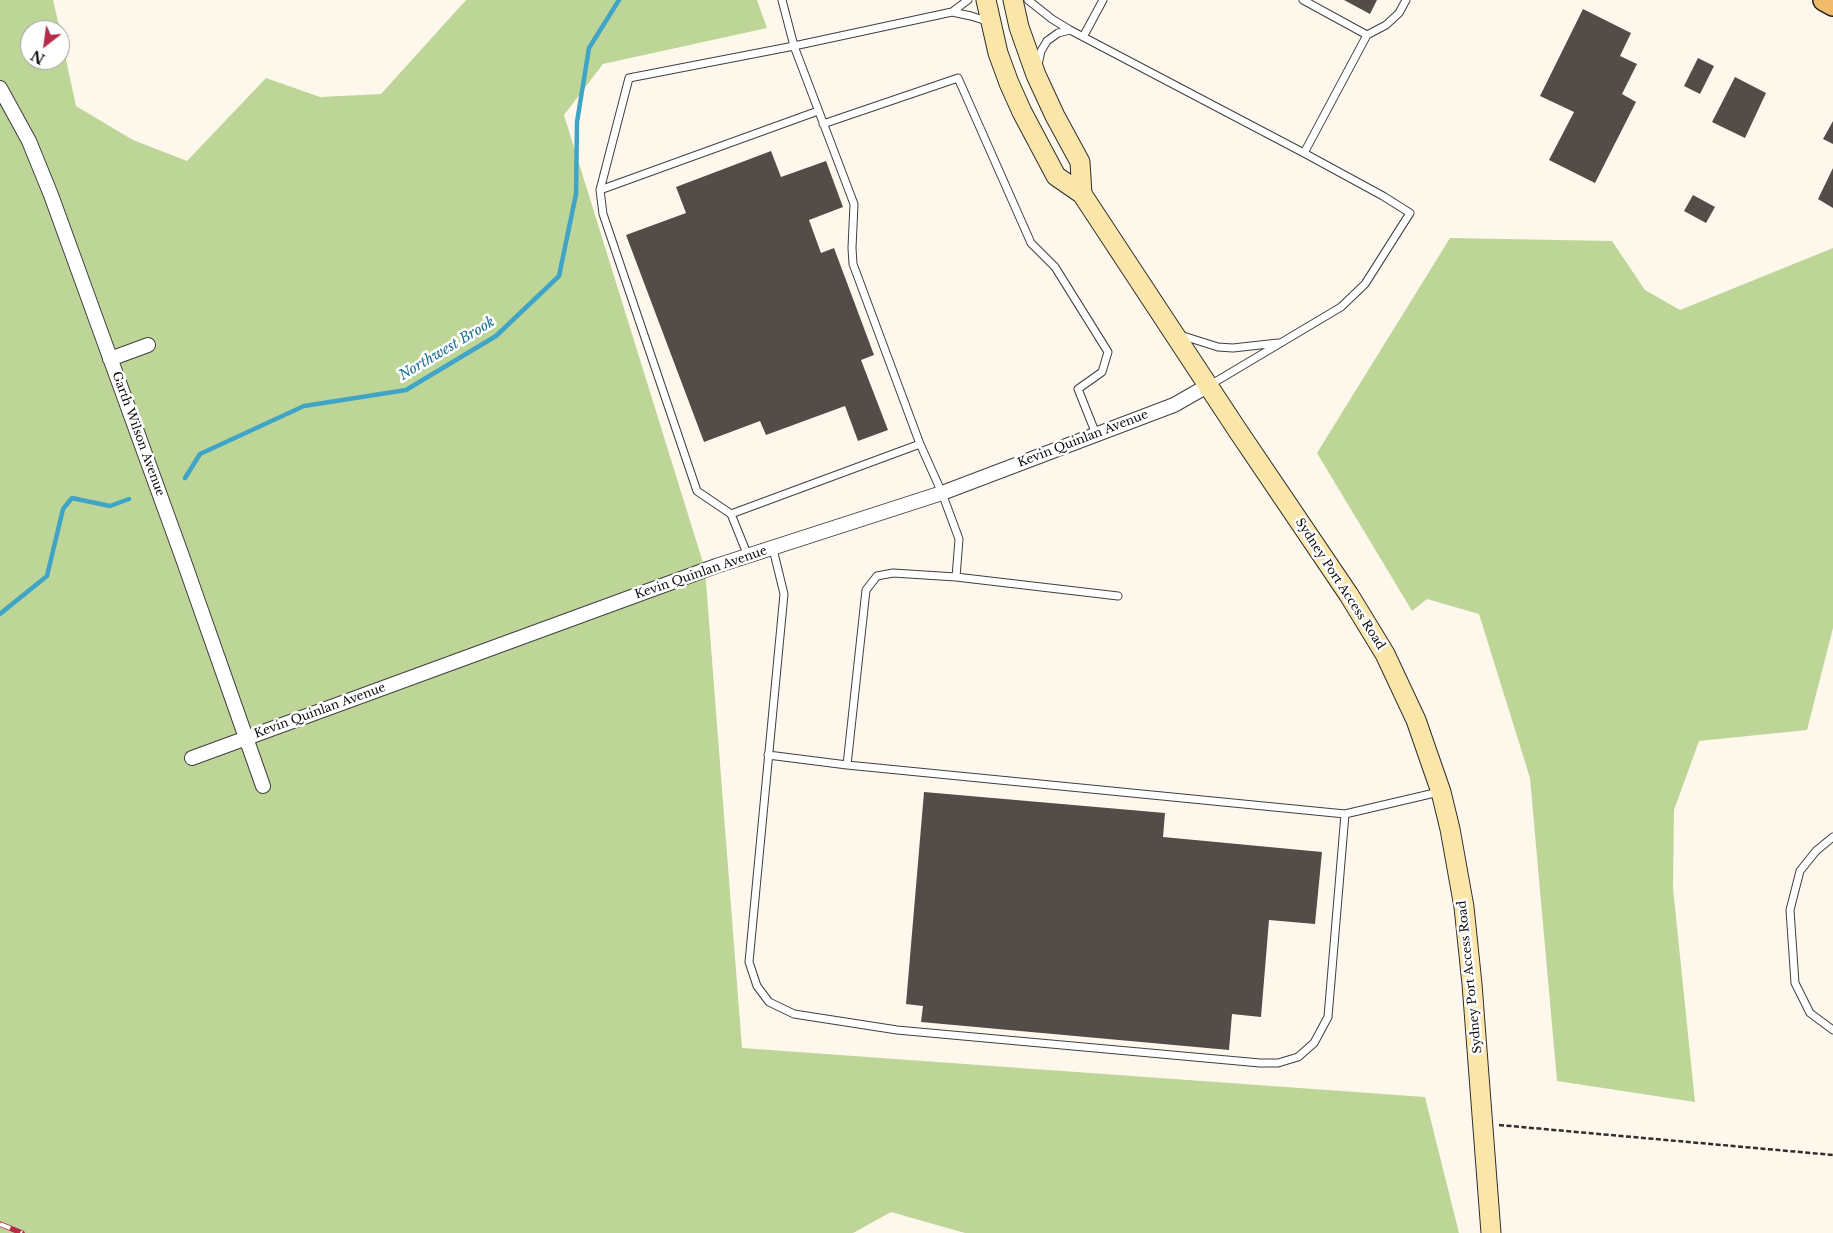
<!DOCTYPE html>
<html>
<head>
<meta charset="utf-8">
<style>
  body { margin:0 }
  #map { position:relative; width:1833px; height:1233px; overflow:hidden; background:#fef8ec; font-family:"Libre Baskerville",serif }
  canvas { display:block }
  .north { position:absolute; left:20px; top:20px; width:50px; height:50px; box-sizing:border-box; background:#fff; border:1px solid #9e9e9e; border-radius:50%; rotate:210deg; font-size:14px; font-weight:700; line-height:20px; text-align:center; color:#0c0c0c }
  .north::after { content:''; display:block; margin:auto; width:18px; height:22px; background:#b42c47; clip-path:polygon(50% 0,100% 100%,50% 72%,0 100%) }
</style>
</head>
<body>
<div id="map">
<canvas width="1833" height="1233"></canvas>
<div class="north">N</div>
</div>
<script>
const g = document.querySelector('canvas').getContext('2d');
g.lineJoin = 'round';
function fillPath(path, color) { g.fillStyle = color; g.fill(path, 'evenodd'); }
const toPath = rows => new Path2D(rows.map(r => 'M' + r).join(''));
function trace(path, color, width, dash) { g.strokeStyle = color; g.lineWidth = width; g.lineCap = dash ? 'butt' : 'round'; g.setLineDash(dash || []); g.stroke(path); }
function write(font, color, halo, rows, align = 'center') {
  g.font = font + ' "Libre Baskerville",serif'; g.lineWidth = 5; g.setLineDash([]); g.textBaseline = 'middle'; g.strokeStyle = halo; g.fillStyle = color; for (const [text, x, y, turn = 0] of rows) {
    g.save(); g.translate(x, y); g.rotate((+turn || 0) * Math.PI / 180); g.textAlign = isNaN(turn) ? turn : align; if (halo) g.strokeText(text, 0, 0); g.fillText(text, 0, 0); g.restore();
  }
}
fillPath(toPath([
  [0,0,53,0,60,30,30,30,30,60,60,60,60,32,76,106,133,140,187,161,266,78,320,97,381,94,466,0,757,0,767,28,603,64,564,115,705,569,742,1048,1425,1097,1459,1233,965,1233,891,1212,853,1233,0,1233],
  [1450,238,1612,241,1645,290,1680,310,1833,248,1833,628,1807,730,1699,741,1674,810,1673,888,1695,1102,1557,1081,1530,778,1479,614,1427,599,1412,611,1317,453]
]), '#bdd698');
trace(toPath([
  [185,478,200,454,304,406,406,390,496,336,559,276,576,194,577,122,589,48,619,0],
  [0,614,47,576,63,509,72,498,110,506,129,499]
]), '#3fa4c5', 4.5);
fillPath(toPath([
  [1344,0,1377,0,1370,14],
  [1583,9,1631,33,1620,56,1637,64,1622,94,1636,102,1595,183,1549,160,1574,112,1540,96],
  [1698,58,1714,66,1700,94,1684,86],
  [1735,77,1766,93,1745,138,1712,122],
  [1833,121,1833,144,1823,139],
  [771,151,781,177,826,161,843,207,809,220,821,253,834,248,874,355,861,360,888,430,858,441,845,406,766,435,760,421,704,442,626,235,686,213,676,187],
  [1833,168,1833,208,1818,199],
  [1693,195,1715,207,1706,223,1684,211],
  [924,792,1165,813,1163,837,1322,852,1315,924,1269,920,1261,1017,1232,1014,1229,1050,921,1022,923,1006,906,1004]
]), '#544c49');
const service = toPath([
  [782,0,794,46,854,204,852,248,853,264,920,444,942,493,959,539,956,577,1118,596],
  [1028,0,1052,19,1070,30,1304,153,1383,196,1410,213,1365,284,1341,307,1210,385],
  [1303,0,1367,35,1304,153],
  [952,12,971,16,990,22],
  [1367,35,1386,25,1399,13,1406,0],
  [1083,37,1103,0],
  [1038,65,1041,51,1047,41,1058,33,1070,30],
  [823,124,958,78,1031,243,1055,267,1108,352,1102,372,1078,389,1096,434],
  [600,190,818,111],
  [1180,335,1218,347,1233,348,1278,343],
  [731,514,920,444],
  [773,549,784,594,749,962,757,986,769,1002,794,1014,897,1030,1260,1063,1278,1063,1298,1057,1314,1043,1328,1017,1345,814],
  [748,556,731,514,697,491,603,214,600,190,629,78,794,46,952,12,968,0],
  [768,755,847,765,1345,814,1439,792],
  [847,765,866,590,877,576,893,573,956,577],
  [1833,837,1816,851,1800,871,1790,910,1795,983,1810,1013,1833,1030]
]);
const minor = toPath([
  [0,88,29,141,51,195,182,556,263,786],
  [110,359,148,345],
  [192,758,716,566,942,493,1174,405,1209,385]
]);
const secondary = toPath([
  [986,0,998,53,1009,83,1022,112,1056,176,1082,194,1238,431,1349,595,1385,654,1416,720,1441,792,1450,829,1464,907,1472,984,1491,1233],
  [1013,0,1019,27,1036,75,1055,116,1080,162,1082,194]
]);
const primary = toPath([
  [1824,0,1833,5]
]);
trace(service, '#3f3f3f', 9);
trace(minor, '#3f3f3f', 16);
trace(secondary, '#2e2e2e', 21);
trace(primary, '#1d1d1d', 24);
trace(toPath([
  [1499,1125,1833,1155]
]), '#2e2e2e', 2.5, [5, 2.5]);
trace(service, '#fff', 7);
trace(minor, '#fff', 14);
trace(secondary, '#fbe6aa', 19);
trace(primary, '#f1bc69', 21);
const rail = toPath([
  [0,1224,22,1233]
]);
trace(rail, '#b42c47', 5.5);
trace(rail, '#fff', 4, [11]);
write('12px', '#0c0c0c', '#fff', [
  ["Garth Wilson Avenue",138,434,70],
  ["Kevin Quinlan Avenue",1083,439,-21],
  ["Kevin Quinlan Avenue",701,573,-19],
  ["Sydney Port Access Road",1340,584,57],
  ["Kevin Quinlan Avenue",320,711,-20],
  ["Sydney Port Access Road",1470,977,-96]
]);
write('italic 14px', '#1d7396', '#fff', [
  ["Northwest Brook",447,349,-31]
]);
</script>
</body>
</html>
